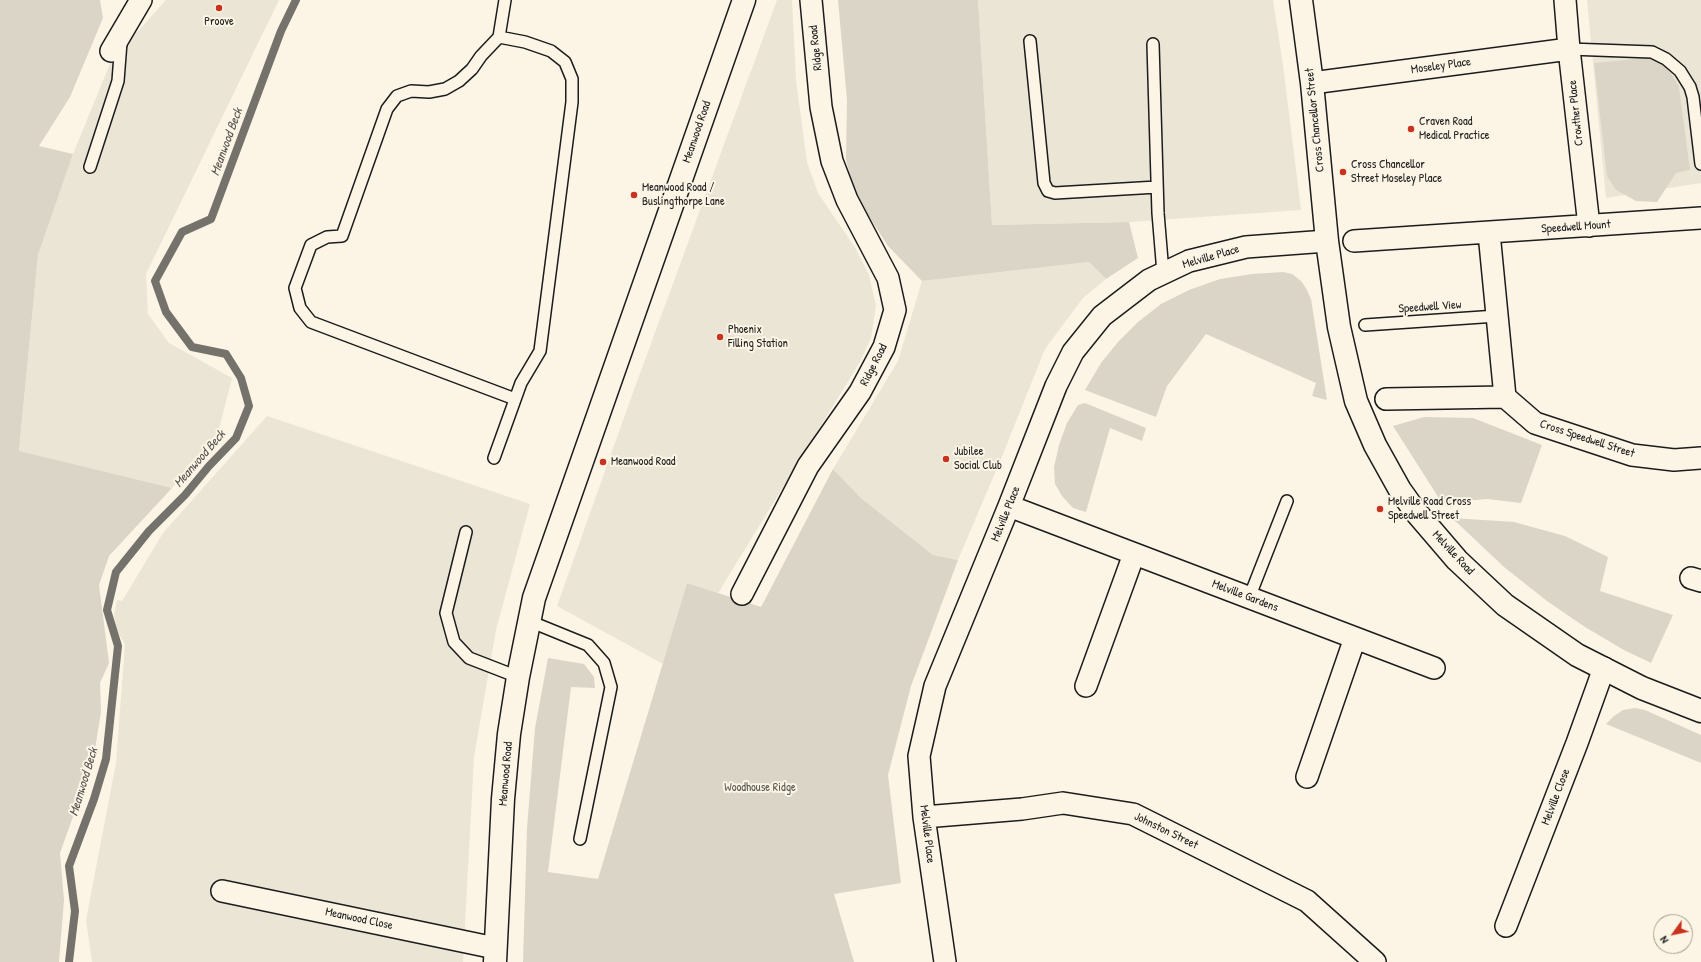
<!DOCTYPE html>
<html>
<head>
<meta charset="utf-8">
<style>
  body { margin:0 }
  #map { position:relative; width:1701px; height:962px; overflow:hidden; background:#fcf5e5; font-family:"Patrick Hand",sans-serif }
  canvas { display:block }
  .north { position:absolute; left:1653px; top:914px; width:40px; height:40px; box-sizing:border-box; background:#fcf5e5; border:1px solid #a29e95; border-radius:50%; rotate:237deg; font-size:11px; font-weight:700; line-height:16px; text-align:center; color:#1c1c1c }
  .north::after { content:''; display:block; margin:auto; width:14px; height:18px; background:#c8321e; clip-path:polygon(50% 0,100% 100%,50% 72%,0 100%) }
</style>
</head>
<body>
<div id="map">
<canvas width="1701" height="962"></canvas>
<div class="north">N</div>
</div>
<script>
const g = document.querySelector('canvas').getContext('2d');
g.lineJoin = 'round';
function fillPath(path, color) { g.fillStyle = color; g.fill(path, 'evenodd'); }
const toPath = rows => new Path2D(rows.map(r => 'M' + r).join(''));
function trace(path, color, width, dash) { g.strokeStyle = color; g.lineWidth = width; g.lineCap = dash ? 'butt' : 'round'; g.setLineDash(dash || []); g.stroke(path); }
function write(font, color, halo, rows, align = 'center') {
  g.font = font + ' "Patrick Hand",sans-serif'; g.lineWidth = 4; g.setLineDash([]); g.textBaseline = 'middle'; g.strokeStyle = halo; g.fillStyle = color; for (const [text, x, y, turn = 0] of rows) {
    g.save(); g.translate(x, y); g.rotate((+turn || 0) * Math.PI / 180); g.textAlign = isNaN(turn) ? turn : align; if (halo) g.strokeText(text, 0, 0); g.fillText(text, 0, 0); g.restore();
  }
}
fillPath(toPath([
  [166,0,279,0,146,274,148,314,169,343,232,378,218,433,172,488,19,452,38,255,73,154,111,61],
  [777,0,792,0,796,80,807,162,818,193,856,249,869,275,876,306,871,338,860,362,718,593,687,583,663,664,557,606,631,398],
  [978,0,1273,0,1283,65,1301,210,1129,222,992,225],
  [1587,0,1701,0,1701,183,1606,198],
  [1089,262,1106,279,1083,298,1045,349,1003,454,958,560,933,555,861,498,833,469,898,361,922,281],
  [267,416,530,504,496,630,474,757,463,962,92,962,86,920,116,763,125,644,117,631,114,616,117,600,122,601,163,533]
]), '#ebe5d6');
fillPath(toPath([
  [0,0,100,0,103,18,70,97,39,146,73,154,38,255,19,451,172,488,109,556,99,585,109,663,100,683,101,712,93,761,60,853,64,900,59,962,0,962],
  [838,0,978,0,992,225,1129,222,1138,258,1106,279,1089,262,922,281,888,246,854,193,846,159,847,100],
  [1645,58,1660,61,1671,73,1679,87,1690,170,1676,173,1657,202,1636,201,1616,190,1607,176,1594,63],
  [1283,272,1292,274,1301,281,1306,288,1311,299,1327,400,1312,396,1316,383,1206,334,1167,386,1156,417,1085,390,1101,363,1118,342,1138,322,1161,304,1189,290,1220,279,1252,274],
  [1085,403,1146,428,1142,441,1110,428,1086,512,1073,508,1062,496,1055,484,1054,467,1059,445,1067,423,1078,405],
  [1424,417,1473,418,1542,445,1521,503,1487,499,1442,503,1393,426],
  [833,469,861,498,933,555,958,560,911,686,888,775,901,883,834,894,854,962,523,962,527,828,535,728,548,658,584,664,594,677,595,688,571,687,548,872,598,879,687,583,761,607],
  [1452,518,1514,522,1565,536,1608,557,1600,591,1673,615,1651,663,1624,650,1585,627,1547,601,1504,567],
  [1635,708,1645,710,1701,735,1701,763,1606,724,1614,716,1623,710]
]), '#dbd5c8');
trace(toPath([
  [69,962,75,911,69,866,94,799,106,759,118,646,107,610,116,572,149,531,185,495,209,466,236,438,249,406,241,378,226,354,192,347,166,312,155,281,182,232,211,219,281,31,296,0]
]), '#75726c', 8);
const service = toPath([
  [505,0,499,37,481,56,472,69,459,81,445,89,429,92,411,91,397,96,387,109,342,236,327,237,311,245,295,288,300,308,311,322,515,399],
  [1030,41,1044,183,1048,191,1055,193,1157,187],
  [1153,44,1158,213,1163,273],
  [1569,49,1652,52,1666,59,1680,71,1690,87,1693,97,1701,164],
  [90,167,118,81,121,42],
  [1365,325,1497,316],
  [494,458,521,383,540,351,572,102,572,79,565,62,551,51,525,42,499,37],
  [466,532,446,613,454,642,469,658,518,677],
  [1249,598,1287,501],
  [529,621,588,645,604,663,611,687,580,839]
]);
const minor = toPath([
  [1565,0,1569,49,1589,226],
  [111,51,141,0],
  [1312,83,1569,49],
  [1489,233,1505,397],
  [1354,241,1701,218],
  [1386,399,1505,397,1535,423,1632,455,1674,460,1701,458],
  [1009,506,1434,668],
  [1691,578,1701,581],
  [742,594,808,466,860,392,884,347,895,310,888,278,847,200,832,161,821,107,811,0],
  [1086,686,1134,554],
  [1307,777,1355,638],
  [924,817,1022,809,1063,803,1133,814,1307,901,1375,962],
  [222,891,495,948],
  [1506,926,1577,743,1604,668],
  [945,962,924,817,919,756,935,686,1009,506,1056,386,1073,352,1102,316,1149,280,1189,261,1246,247,1327,241]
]);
const tertiary = toPath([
  [1301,0,1312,83,1327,241,1339,327,1356,401,1375,445,1400,490,1415,511,1457,560,1505,605,1577,655,1642,688,1701,711],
  [495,962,503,799,509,734,518,677,534,598,744,0]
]);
trace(service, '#1c1c1c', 14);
trace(minor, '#1c1c1c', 24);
trace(tertiary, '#1c1c1c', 25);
trace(service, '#fcf5e5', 11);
trace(minor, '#fcf5e5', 21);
trace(tertiary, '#fcf5e5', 22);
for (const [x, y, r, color] of [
  [219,8,4,"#c8321e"],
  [1411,129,4,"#c8321e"],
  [1343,172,4,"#c8321e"],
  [634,195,4,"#c8321e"],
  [720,337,4,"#c8321e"],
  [946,459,4,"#c8321e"],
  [603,462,4,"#c8321e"],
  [1380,509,4,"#c8321e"]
]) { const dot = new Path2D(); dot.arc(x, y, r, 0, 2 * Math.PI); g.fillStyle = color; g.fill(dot); trace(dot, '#fcf5e5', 1.5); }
write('12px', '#1c1c1c', '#fcf5e5', [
  ["Proove",219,22,"center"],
  ["Craven Road",1419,122],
  ["Medical Practice",1419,136],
  ["Cross Chancellor",1351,165],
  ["Street Moseley Place",1351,179],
  ["Meanwood Road /",642,188],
  ["Buslingthorpe Lane",642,202],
  ["Phoenix",728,330],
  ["Filling Station",728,344],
  ["Jubilee",954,452],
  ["Social Club",954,466],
  ["Meanwood Road",611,462],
  ["Melville Road Cross",1388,502],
  ["Speedwell Street",1388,516]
], 'left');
write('12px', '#1c1c1c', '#fcf5e5', [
  ["Ridge Road",816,48,-96],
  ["Moseley Place",1441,66,-8],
  ["Crowther Place",1576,113,-96],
  ["Cross Chancellor Street",1315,120,-96],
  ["Meanwood Road",697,132,-71],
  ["Speedwell Mount",1576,227,-4],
  ["Melville Place",1211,257,-16],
  ["Speedwell View",1430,307,-4],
  ["Ridge Road",874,365,-63],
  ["Cross Speedwell Street",1587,439,18],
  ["Melville Place",1006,514,-68],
  ["Melville Road",1453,553,47],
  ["Melville Gardens",1245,596,21],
  ["Meanwood Road",506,774,-85],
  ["Melville Close",1556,797,-69],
  ["Johnston Street",1166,831,26],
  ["Melville Place",927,834,83],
  ["Meanwood Close",359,919,12]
]);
write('12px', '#555450', '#fcf5e5', [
  ["Woodhouse Ridge",760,788]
]);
write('italic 13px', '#575551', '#fcf5e5', [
  ["Meanwood Beck",227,142,-70],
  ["Meanwood Beck",200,459,-49],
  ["Meanwood Beck",84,782,-73]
]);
</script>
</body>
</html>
